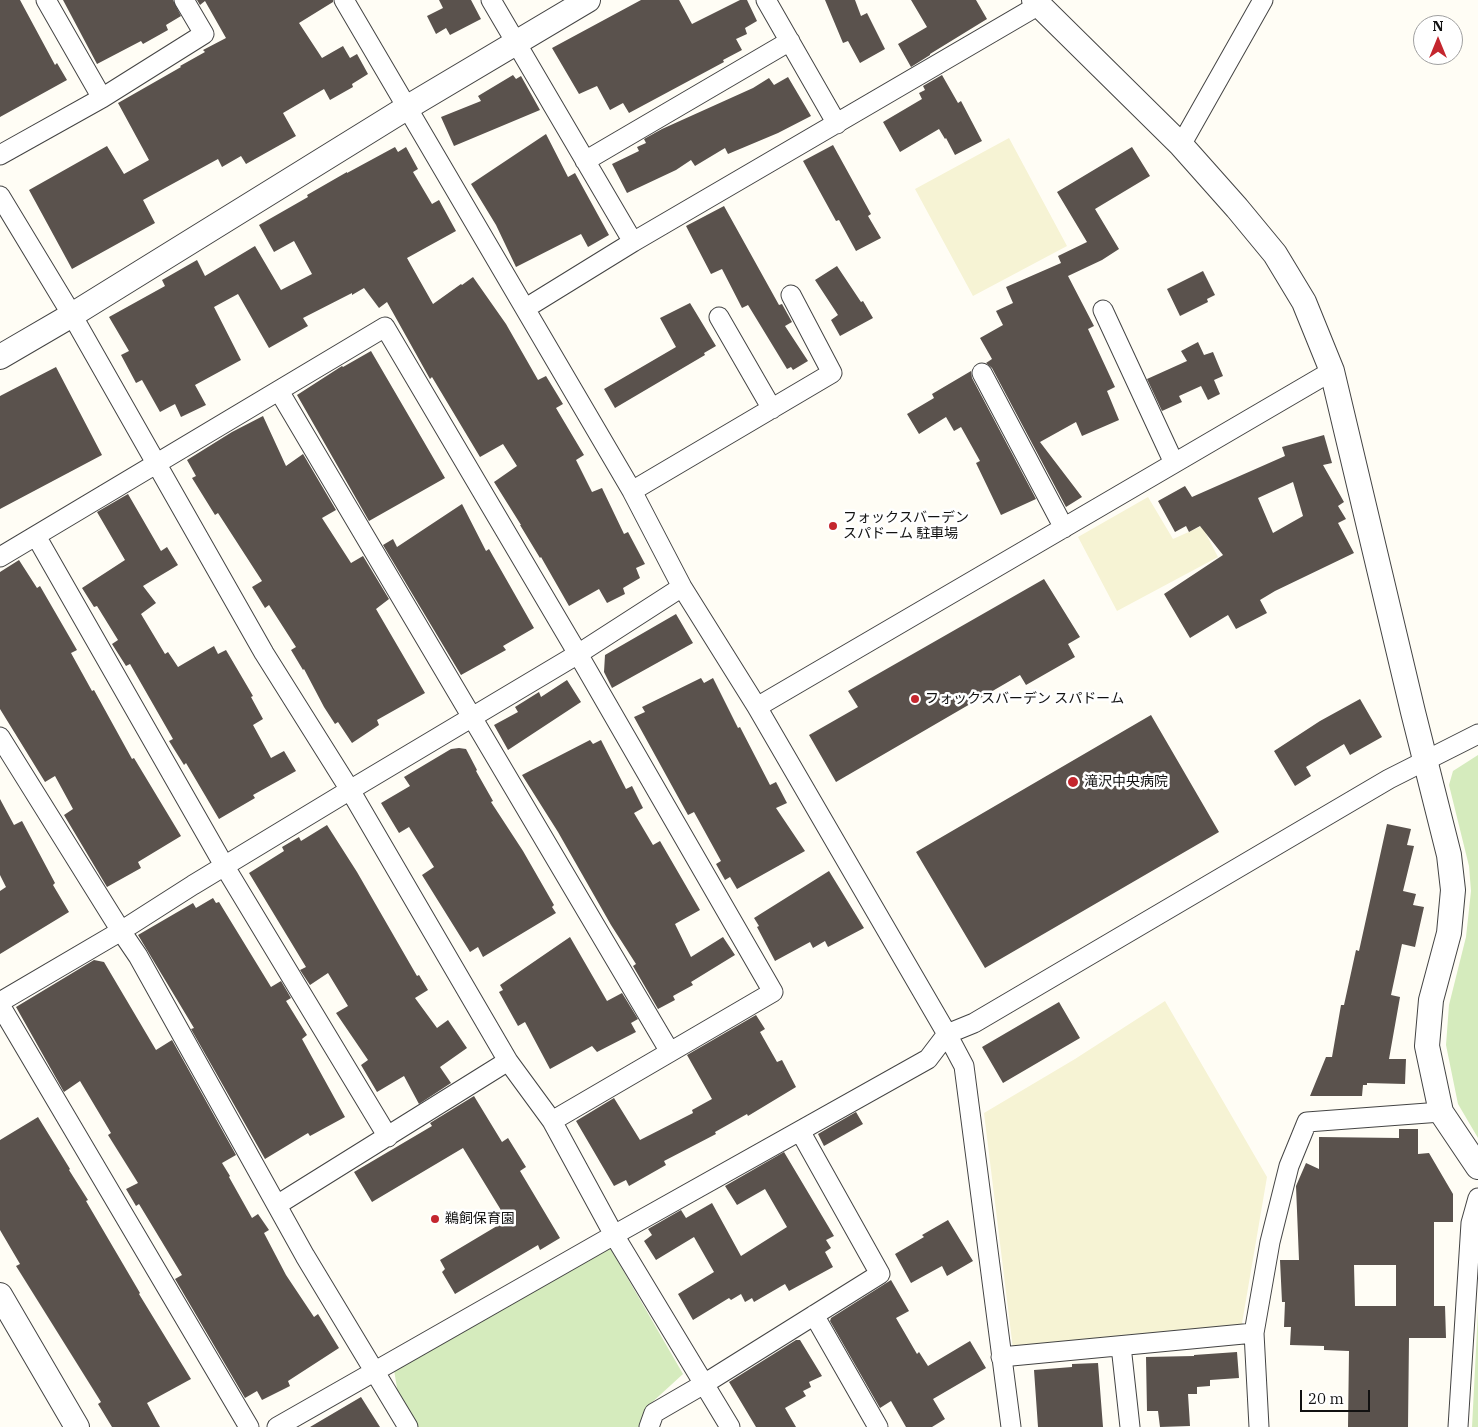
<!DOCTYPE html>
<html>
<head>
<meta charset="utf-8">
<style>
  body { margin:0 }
  #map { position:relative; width:1478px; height:1427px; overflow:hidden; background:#fffdf5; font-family:"IBM Plex Serif",serif }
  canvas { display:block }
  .north { position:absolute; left:1413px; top:15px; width:50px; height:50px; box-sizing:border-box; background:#fff; border:1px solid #a0a0a0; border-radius:50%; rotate:0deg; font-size:14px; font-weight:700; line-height:20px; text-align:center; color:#111 }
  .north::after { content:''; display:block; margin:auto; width:18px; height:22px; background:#c4262e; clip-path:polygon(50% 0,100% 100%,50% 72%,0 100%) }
  .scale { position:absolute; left:1300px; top:1390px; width:70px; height:22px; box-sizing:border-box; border:2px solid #111; border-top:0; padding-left:6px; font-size:15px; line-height:18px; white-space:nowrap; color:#111; -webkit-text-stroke:4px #fff; paint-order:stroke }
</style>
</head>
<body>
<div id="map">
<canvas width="1478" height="1427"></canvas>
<div class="north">N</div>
<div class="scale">20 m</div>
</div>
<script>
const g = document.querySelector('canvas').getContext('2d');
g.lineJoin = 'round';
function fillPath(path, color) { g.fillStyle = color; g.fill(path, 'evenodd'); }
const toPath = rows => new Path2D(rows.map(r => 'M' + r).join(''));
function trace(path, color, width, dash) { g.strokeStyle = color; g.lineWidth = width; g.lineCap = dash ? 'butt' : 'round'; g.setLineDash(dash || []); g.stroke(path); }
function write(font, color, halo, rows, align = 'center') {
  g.font = font + ' "IBM Plex Serif","Noto Sans JP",serif'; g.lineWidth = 5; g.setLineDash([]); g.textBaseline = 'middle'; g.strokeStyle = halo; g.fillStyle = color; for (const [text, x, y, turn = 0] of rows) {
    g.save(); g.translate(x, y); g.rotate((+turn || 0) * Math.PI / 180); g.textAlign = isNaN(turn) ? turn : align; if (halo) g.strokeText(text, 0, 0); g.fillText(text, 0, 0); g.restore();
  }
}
fillPath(toPath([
  [1009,138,1067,246,973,296,915,189],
  [1148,497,1173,539,1202,526,1218,557,1117,611,1078,537],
  [1165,1001,1267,1177,1241,1329,1013,1349,984,1113,1075,1059]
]), '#f6f3d4');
fillPath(toPath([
  [1478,755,1478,1138,1458,1104,1446,1045,1449,1005,1466,937,1471,891,1469,866,1449,785,1453,771],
  [609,1246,683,1374,648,1406,640,1427,418,1427,398,1394,394,1370],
  [1478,1311,1478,1427,1472,1427]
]), '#d5ebbd');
fillPath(toPath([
  [0,0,20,0,55,65,57,63,67,80,0,117],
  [63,0,173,0,181,16,166,25,168,30,143,44,141,41,97,64],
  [197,0,333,0,333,2,299,23,322,58,343,46,350,58,357,54,368,74,352,84,353,87,330,100,324,89,283,113,296,136,246,164,241,156,222,167,218,159,143,200,155,223,72,269,29,190,107,146,124,174,149,160,118,103,181,67,180,66,205,52,203,50,226,38,205,1,200,5],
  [439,0,471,0,481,19,450,35,446,28,436,34,427,16,443,8],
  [641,0,679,0,692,24,740,0,747,0,757,21,745,28,747,34,736,39,742,50,723,60,724,62,629,113,623,103,610,110,597,86,579,94,552,48],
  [825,0,855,0,861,16,867,13,885,49,860,63,848,41,843,43],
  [911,0,976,0,987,19,930,54,930,55,911,67,898,44,927,27],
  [513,75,516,79,521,76,540,110,454,146,441,117,481,101,478,96],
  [942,75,958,103,961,101,982,141,955,155,946,138,945,139,939,129,900,152,883,122,922,99,919,93,925,90,923,86],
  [788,77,811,116,778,133,728,154,725,148,695,166,691,160,676,170,627,193,612,164,639,151,637,147,646,143,644,139,662,129,753,88,769,78,774,85],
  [546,134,568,177,575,173,609,235,588,247,581,234,516,267,496,225,471,184],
  [833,145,871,214,868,216,881,238,856,251,839,220,836,221,803,161],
  [395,147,398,152,406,147,418,169,413,172,432,204,439,200,456,231,407,258,433,304,461,284,462,285,473,277,506,324,538,380,546,376,563,404,556,408,584,455,576,460,592,492,602,488,624,534,628,532,645,564,636,568,640,578,623,588,625,594,607,603,599,589,569,606,541,557,540,558,520,525,521,525,494,482,517,466,503,444,480,457,432,377,430,379,387,302,379,308,364,288,352,295,352,293,303,318,308,326,269,348,238,294,214,307,241,360,195,385,206,405,181,417,175,404,160,412,142,380,136,383,121,355,129,351,109,317,165,286,162,280,197,260,205,276,255,246,281,290,312,274,294,241,274,252,259,225,308,197,307,195,347,172,347,173],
  [1132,147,1150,176,1095,209,1119,249,1102,260,1068,276,1094,326,1088,329,1115,387,1107,391,1119,420,1082,436,1076,422,1040,442,1082,497,1066,507,992,368,986,363,992,359,980,338,1003,325,996,311,1013,303,1006,287,1061,263,1058,256,1087,242,1057,192],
  [724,206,779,305,782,304,792,322,785,326,808,361,793,370,791,367,787,369,748,305,742,308,722,269,711,274,686,226],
  [837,266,861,302,863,301,873,318,840,336,831,320,838,315,815,280],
  [1203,271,1215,295,1207,299,1208,302,1180,316,1167,289],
  [690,303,716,346,704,353,705,355,615,408,604,389,676,347,660,318],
  [1198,342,1204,355,1213,352,1223,376,1214,380,1220,394,1208,400,1201,386,1179,396,1182,402,1162,411,1147,379,1187,361,1181,351],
  [371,351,445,478,369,521,297,395,342,366,343,367],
  [56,367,102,455,0,509,0,396],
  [971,371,972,378,1036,499,1001,515,976,463,980,461,961,427,954,431,946,417,919,434,907,414,934,398,932,394],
  [263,416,286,466,303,454,336,510,322,518,351,563,363,556,389,599,376,609,425,693,377,720,379,725,352,743,338,722,335,724,324,707,304,669,303,670,291,650,296,647,269,605,265,608,252,587,262,581,218,513,215,515,192,478,196,476,187,460,232,432],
  [1324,435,1332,463,1323,465,1344,502,1338,506,1346,519,1338,523,1354,553,1275,591,1260,600,1267,613,1236,629,1228,615,1190,638,1164,594,1223,555,1200,526,1189,532,1186,526,1175,532,1158,501,1185,486,1192,497,1285,456,1282,447],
  [1293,482,1303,516,1273,533,1258,498],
  [128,494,161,551,167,547,178,565,143,586,156,603,141,614,165,654,168,652,178,667,214,646,218,654,226,650,253,696,251,697,263,719,253,725,271,758,284,751,296,771,253,795,255,798,219,819,186,763,184,765,169,741,173,739,130,664,126,666,112,644,118,640,97,606,94,607,82,588,125,560,97,512],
  [462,504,486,551,489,549,534,628,503,646,506,650,461,675,383,545,393,539,397,547],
  [19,560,37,588,40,586,77,650,71,653,92,691,94,690,132,759,134,758,181,836,138,862,141,868,107,887,64,815,73,809,55,776,45,782,0,709,0,572],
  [1044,579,1080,637,1068,644,1075,657,1026,685,1020,675,836,782,809,735,858,707,848,691],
  [676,614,693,643,612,688,604,672,605,655],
  [701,678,704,683,713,678,738,728,740,727,770,785,776,782,787,803,776,808,805,851,737,889,730,877,725,880,716,864,721,861,694,812,688,815,634,717,645,712,642,707],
  [567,680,581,702,508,750,494,725,518,712,515,707,539,692,541,697],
  [1360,699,1382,737,1350,755,1344,744,1306,767,1311,776,1295,786,1274,751,1320,721],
  [1151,715,1219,832,985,968,916,852],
  [590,740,593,744,601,740,626,789,632,786,643,808,634,813,653,845,660,841,700,910,675,924,691,957,723,937,735,955,691,982,693,985,673,996,675,1000,658,1009,633,966,636,964,611,925,558,832,522,775],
  [459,748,466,749,477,770,476,771,493,801,491,802,523,851,554,905,552,907,556,913,483,957,478,947,470,952,422,875,434,867,409,827,399,833,381,803,410,786,404,777,451,749],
  [0,799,14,825,22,821,55,883,53,885,69,912,0,954,0,891,6,887,0,875],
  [1387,824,1411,829,1407,845,1414,846,1403,891,1416,894,1413,905,1424,907,1415,947,1402,944,1391,995,1400,997,1389,1059,1406,1059,1405,1084,1367,1083,1367,1085,1363,1085,1362,1096,1310,1096,1326,1057,1332,1057,1341,1005,1344,1005,1356,950,1359,951],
  [327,825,357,872,417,976,419,975,428,990,415,998,437,1028,448,1020,467,1048,440,1067,451,1083,419,1104,404,1076,377,1092,361,1065,368,1060,336,1013,348,1006,328,973,310,985,300,970,306,967,249,873,284,851,282,847,299,837,301,841],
  [829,871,864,928,828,947,825,941,813,948,810,942,775,961,757,927,759,926,754,918],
  [213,898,216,903,219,902,271,987,281,981,291,998,286,1001,307,1035,302,1039,345,1117,310,1136,308,1133,265,1159,191,1029,194,1028,138,935,193,903,196,908],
  [570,937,607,1001,622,993,638,1019,631,1023,636,1032,597,1052,592,1046,550,1069,525,1022,518,1026,499,992,503,990,500,985],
  [94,960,104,962,156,1050,172,1040,236,1155,222,1163,230,1176,229,1177,252,1218,258,1214,269,1230,264,1233,286,1275,314,1317,318,1314,339,1348,288,1381,290,1386,262,1400,257,1391,245,1398,175,1279,182,1275,139,1204,136,1206,126,1189,138,1183,108,1135,111,1133,80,1081,64,1092,16,1007],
  [1059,1002,1080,1038,1003,1083,982,1047],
  [756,1015,765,1029,760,1032,777,1062,782,1060,796,1087,748,1116,747,1114,715,1132,716,1134,664,1161,666,1165,629,1186,626,1180,614,1186,576,1121,614,1098,640,1140,693,1113,692,1110,712,1099,687,1055],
  [474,1096,502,1142,508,1138,526,1167,520,1171,560,1238,540,1250,538,1245,455,1294,442,1272,445,1269,440,1260,507,1220,463,1148,372,1202,354,1172,432,1126,430,1123],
  [856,1112,863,1124,824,1146,818,1134],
  [38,1117,70,1169,69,1170,88,1200,86,1201,140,1293,139,1294,191,1379,147,1403,160,1427,112,1427,98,1404,101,1402,16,1266,20,1264,0,1230,0,1140],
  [1399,1129,1418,1129,1418,1154,1429,1153,1453,1194,1453,1222,1434,1222,1434,1306,1445,1306,1446,1338,1409,1338,1408,1427,1348,1427,1349,1351,1324,1350,1324,1346,1290,1345,1291,1327,1284,1327,1285,1302,1282,1302,1280,1260,1299,1260,1296,1186,1306,1163,1319,1169,1319,1137,1399,1138],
  [1354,1265,1396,1265,1396,1306,1355,1306],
  [784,1152,834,1236,826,1240,831,1248,825,1252,833,1267,789,1291,785,1284,754,1302,752,1298,745,1302,741,1294,731,1300,729,1298,693,1320,678,1294,714,1272,694,1237,656,1260,644,1241,652,1235,648,1229,681,1210,686,1218,712,1203,741,1256,787,1227,765,1189,737,1205,725,1186],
  [948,1220,973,1261,947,1276,942,1266,911,1283,895,1254,924,1237,922,1235],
  [891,1280,909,1311,896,1318,917,1354,919,1352,928,1366,970,1341,986,1368,933,1399,945,1419,932,1427,906,1427,891,1401,880,1408,830,1321,831,1318],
  [796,1340,800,1340,822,1376,809,1382,811,1387,803,1391,806,1396,785,1408,796,1427,756,1427,729,1382],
  [1237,1352,1239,1378,1210,1380,1210,1386,1197,1387,1197,1394,1188,1394,1190,1426,1160,1427,1158,1411,1147,1411,1146,1357,1194,1356,1194,1355],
  [1098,1363,1103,1427,1038,1427,1034,1370,1072,1367,1072,1364],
  [361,1397,380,1427,310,1427]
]), '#5a524d');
const minor = toPath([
  [46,0,102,98],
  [344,0,632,491,682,587,757,707,947,1034,964,1066,1011,1427],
  [491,0,633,242,1039,5],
  [766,0,837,124],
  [1181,145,1263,0],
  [0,155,102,98,204,34,184,0],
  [585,161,790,41],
  [0,196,72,315,264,653,350,790,508,1061,552,1121,614,1235,730,1427],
  [526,308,633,242],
  [1103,310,1174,463],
  [719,317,772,409],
  [982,373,1064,528],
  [279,391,670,1052],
  [632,491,832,373,791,295],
  [36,536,225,867,388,1137],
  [0,557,385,327,578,654,773,992,552,1121],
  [757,707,1332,371],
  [0,737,121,931,138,956,305,1256,408,1427],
  [0,1002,121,931,193,885,350,790,578,654,682,587],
  [0,1005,249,1427],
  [277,1205,508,1061],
  [814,1315,878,1427],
  [1121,1346,1130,1427],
  [1001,1357,1254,1333],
  [277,1427,614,1235,928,1059,947,1034,974,1023,1389,779,1478,734],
  [649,1427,654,1413,704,1384,880,1274,800,1131],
  [1259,1427,1254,1333,1270,1242,1289,1166,1307,1122,1441,1112],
  [1458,1427,1471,1223,1478,1198]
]);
const tertiary = toPath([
  [1034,0,1181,145,1237,208,1275,254,1304,302,1332,371,1413,712,1449,855,1453,890,1449,933,1431,1000,1427,1046,1441,1112,1478,1167],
  [0,357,72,315,408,107,588,0],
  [0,1295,77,1427]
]);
trace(minor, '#444', 21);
trace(tertiary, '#444', 26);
trace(minor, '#fff', 19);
trace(tertiary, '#fff', 24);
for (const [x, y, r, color] of [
  [833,526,5,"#c4262e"],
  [915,699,5,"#c4262e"],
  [1073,782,6,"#c4262e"],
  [435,1219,5,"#c4262e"]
]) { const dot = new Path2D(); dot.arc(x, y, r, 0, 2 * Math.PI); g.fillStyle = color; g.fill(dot); trace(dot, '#fff', 2); }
write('14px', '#111', '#fff', [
  ["フォックスバーデン",843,518],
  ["スパドーム 駐車場",843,534],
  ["フォックスバーデン スパドーム",925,699],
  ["滝沢中央病院",1084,782],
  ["鵜飼保育園",445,1219]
], 'left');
</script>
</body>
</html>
